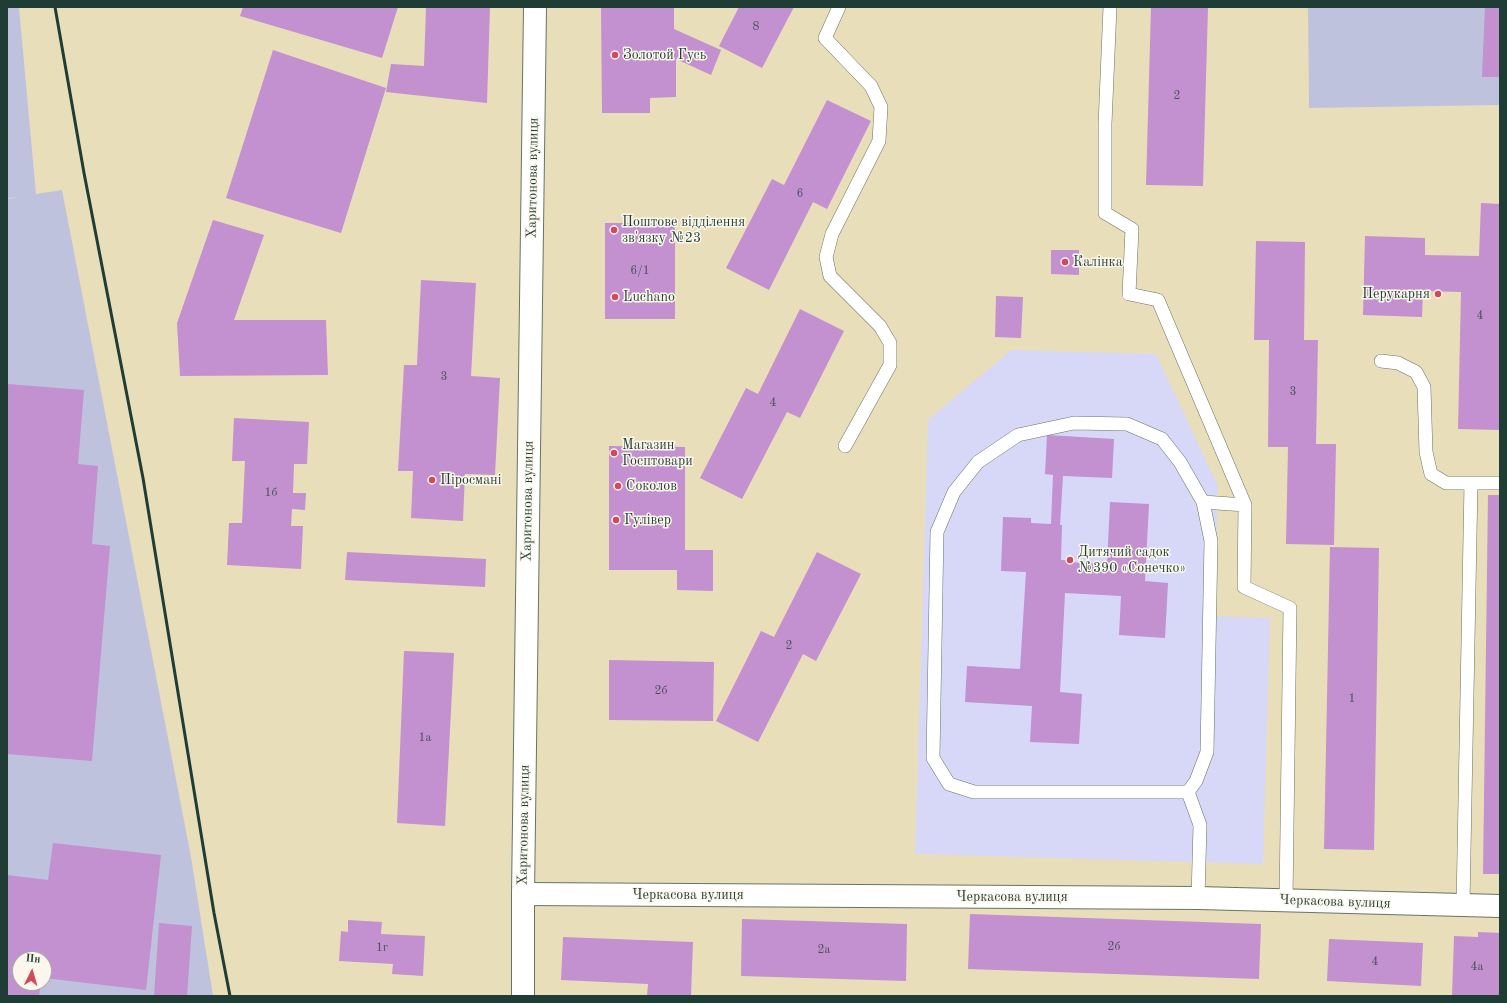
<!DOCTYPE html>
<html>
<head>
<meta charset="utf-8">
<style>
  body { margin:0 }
  #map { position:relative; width:1507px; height:1003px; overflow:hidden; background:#e9deba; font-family:"Old Standard TT",serif }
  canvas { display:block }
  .frame { position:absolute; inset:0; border:8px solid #1f3d34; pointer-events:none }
  .north { position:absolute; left:12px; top:951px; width:40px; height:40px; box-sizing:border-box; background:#fbf7ec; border:1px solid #a3ada2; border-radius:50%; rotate:5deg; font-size:11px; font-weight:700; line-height:16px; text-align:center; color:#1f3d34 }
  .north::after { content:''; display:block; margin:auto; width:14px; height:18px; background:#d1495b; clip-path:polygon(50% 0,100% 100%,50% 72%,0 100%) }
</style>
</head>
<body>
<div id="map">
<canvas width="1507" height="1003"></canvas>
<div class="frame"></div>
<div class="north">Пн</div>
</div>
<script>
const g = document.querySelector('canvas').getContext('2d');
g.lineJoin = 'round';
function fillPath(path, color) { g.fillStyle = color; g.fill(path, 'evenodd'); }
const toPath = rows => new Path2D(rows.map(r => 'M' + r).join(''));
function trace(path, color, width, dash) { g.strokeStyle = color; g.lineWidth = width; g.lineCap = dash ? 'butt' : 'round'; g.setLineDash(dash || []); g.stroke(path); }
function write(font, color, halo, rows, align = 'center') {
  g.font = font + ' "Old Standard TT",serif'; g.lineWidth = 3; g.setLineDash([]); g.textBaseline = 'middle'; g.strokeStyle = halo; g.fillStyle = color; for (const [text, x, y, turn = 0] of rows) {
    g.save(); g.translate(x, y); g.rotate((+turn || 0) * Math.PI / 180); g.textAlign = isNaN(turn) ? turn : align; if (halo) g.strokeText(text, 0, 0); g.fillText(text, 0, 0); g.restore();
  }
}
fillPath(toPath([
  [1011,350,1156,354,1218,486,1214,616,1270,618,1263,864,915,854,928,420]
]), '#d7d7f8');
fillPath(toPath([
  [7,7,19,7,36,194,62,190,191,857,213,996,7,996,7,199,18,197,7,198],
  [20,959,44,959,44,983,20,983],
  [1308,7,1500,7,1500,105,1309,108]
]), '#bfc2dd');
fillPath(toPath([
  [243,7,398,7,382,58,240,16],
  [426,7,490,7,487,103,386,92,391,64,424,66],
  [601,7,674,7,674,29,721,50,711,75,676,59,676,97,650,98,650,113,602,113],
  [739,7,794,7,762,68,719,46],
  [1151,7,1208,7,1203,186,1146,185],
  [1485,7,1500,7,1500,77,1482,77],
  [273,50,386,88,341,233,226,198],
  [827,100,871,121,827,209,813,202,769,290,726,268,772,179,784,185],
  [1481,203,1500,204,1500,430,1458,429,1461,292,1423,291,1422,317,1363,315,1365,236,1425,238,1425,255,1479,256],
  [213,220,264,235,234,320,326,320,328,375,180,376,177,323],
  [605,223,675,223,675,319,605,319],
  [1256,241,1305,242,1304,340,1318,340,1316,444,1336,444,1334,545,1286,544,1288,447,1268,447,1269,340,1254,340],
  [1051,250,1079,250,1079,275,1051,274],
  [421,280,476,283,471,376,500,378,495,475,465,474,463,521,411,518,413,471,398,471,404,365,417,365],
  [996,296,1023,297,1021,338,995,337],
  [800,309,844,331,800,418,787,412,742,499,700,478,746,388,758,394],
  [7,384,84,390,78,464,98,466,92,544,110,546,92,761,7,754],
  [234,418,309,422,307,464,294,464,293,493,306,493,305,510,292,509,291,526,303,526,301,569,227,565,229,523,242,523,245,461,232,461],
  [1047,435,1114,439,1112,478,1063,476,1060,525,1062,525,1061,560,1067,560,1067,562,1107,564,1110,502,1149,504,1145,581,1168,583,1165,638,1119,635,1121,596,1065,593,1060,692,1082,694,1079,744,1030,742,1032,706,965,702,967,666,1020,669,1026,572,1001,571,1003,517,1031,518,1031,523,1051,524,1053,475,1045,474],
  [609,446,685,447,685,550,713,550,713,591,677,590,677,570,609,570],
  [1488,495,1500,495,1500,874,1483,874],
  [1330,547,1379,548,1374,850,1324,849],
  [347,552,486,559,485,587,345,580],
  [817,552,861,574,816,661,803,654,758,742,716,721,761,631,774,637],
  [404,651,454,653,445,826,397,823],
  [609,660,714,662,713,721,609,720],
  [53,843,161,855,146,990,44,978,44,959,20,959,20,983,41,983,39,996,7,996,7,875,48,880],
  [970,914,1261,924,1259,979,968,969],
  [742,919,907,924,906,981,741,976],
  [348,920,382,922,381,934,425,936,423,976,392,974,393,964,339,961,341,931,348,932],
  [159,923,192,926,187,996,154,996],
  [1478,932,1500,933,1500,996,1452,996,1454,936,1478,937],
  [563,937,693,942,691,996,647,996,648,984,561,980],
  [1329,939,1423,943,1421,986,1327,981]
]), '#c390d0');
const lane = toPath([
  [839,7,825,38,871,86,881,107,879,141,832,234,826,257,830,276,880,326,890,343,890,365,845,446],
  [1110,7,1105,124,1105,213,1132,229,1129,294,1158,300,1245,505,1244,587,1290,608,1286,900],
  [1381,361,1398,363,1416,372,1424,387,1426,452,1431,474,1446,483,1500,483],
  [1074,423,1127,424,1162,439,1180,462,1203,502,1211,541,1207,752,1196,781,1188,792,974,792,949,784,933,758,937,532,954,492,978,462,1018,435,1074,423],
  [1203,502,1245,505],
  [1188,792,1200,825,1198,898],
  [1463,905,1471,483]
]);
const street = toPath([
  [523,894,1198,898,1500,906]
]);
const secondary = toPath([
  [523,996,523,894,535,7]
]);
trace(lane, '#667563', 14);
trace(street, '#667563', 24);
trace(secondary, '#667563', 24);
trace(lane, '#fff', 13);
trace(street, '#fff', 22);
trace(secondary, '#fff', 22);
trace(toPath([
  [55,7,84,173,143,478,214,913,230,996]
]), '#1f3d34', 3);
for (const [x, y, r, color] of [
  [615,55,4,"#d1495b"],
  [614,230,4,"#d1495b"],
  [1065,262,4,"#d1495b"],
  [1438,294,4,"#d1495b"],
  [615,297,4,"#d1495b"],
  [614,453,4,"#d1495b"],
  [432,480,4,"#d1495b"],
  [618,486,4,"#d1495b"],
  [616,520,4,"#d1495b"],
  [1070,560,4,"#d1495b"]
]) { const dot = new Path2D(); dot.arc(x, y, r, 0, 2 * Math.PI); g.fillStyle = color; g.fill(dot); trace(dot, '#fbf7ec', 1.5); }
write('12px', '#48525b', null, [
  ["8",756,27],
  ["2",1177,96],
  ["6",800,194],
  ["6/1",640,271],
  ["4",1480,316],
  ["3",444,377],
  ["3",1293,392],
  ["4",773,403],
  ["1б",271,493],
  ["2",789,646],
  ["2б",661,691],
  ["1",1352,699],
  ["1а",425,738],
  ["2б",1114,947],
  ["1г",382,948],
  ["2а",824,950],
  ["4",1375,962],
  ["4а",1477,967]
]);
write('14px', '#1f3d34', '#fbf7ec', [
  ["Золотой Гусь",623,55],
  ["Поштове відділення",622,222],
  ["зв'язку №23",622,238],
  ["Калінка",1073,262],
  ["Перукарня",1430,294,"right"],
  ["Luchano",623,297],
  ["Магазин",622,445],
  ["Госптовари",622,461],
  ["Піросмані",440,480],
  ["Соколов",626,486],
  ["Гулівер",624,520],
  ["Дитячий садок",1078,552],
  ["№390 «Сонечко»",1078,568]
], 'left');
write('14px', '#1f3d34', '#fbf7ec', [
  ["Харитонова вулиця",533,178,-89],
  ["Харитонова вулиця",528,501,-89],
  ["Харитонова вулиця",524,825,-89],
  ["Черкасова вулиця",688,895],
  ["Черкасова вулиця",1012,897],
  ["Черкасова вулиця",1335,902,2]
]);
</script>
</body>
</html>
